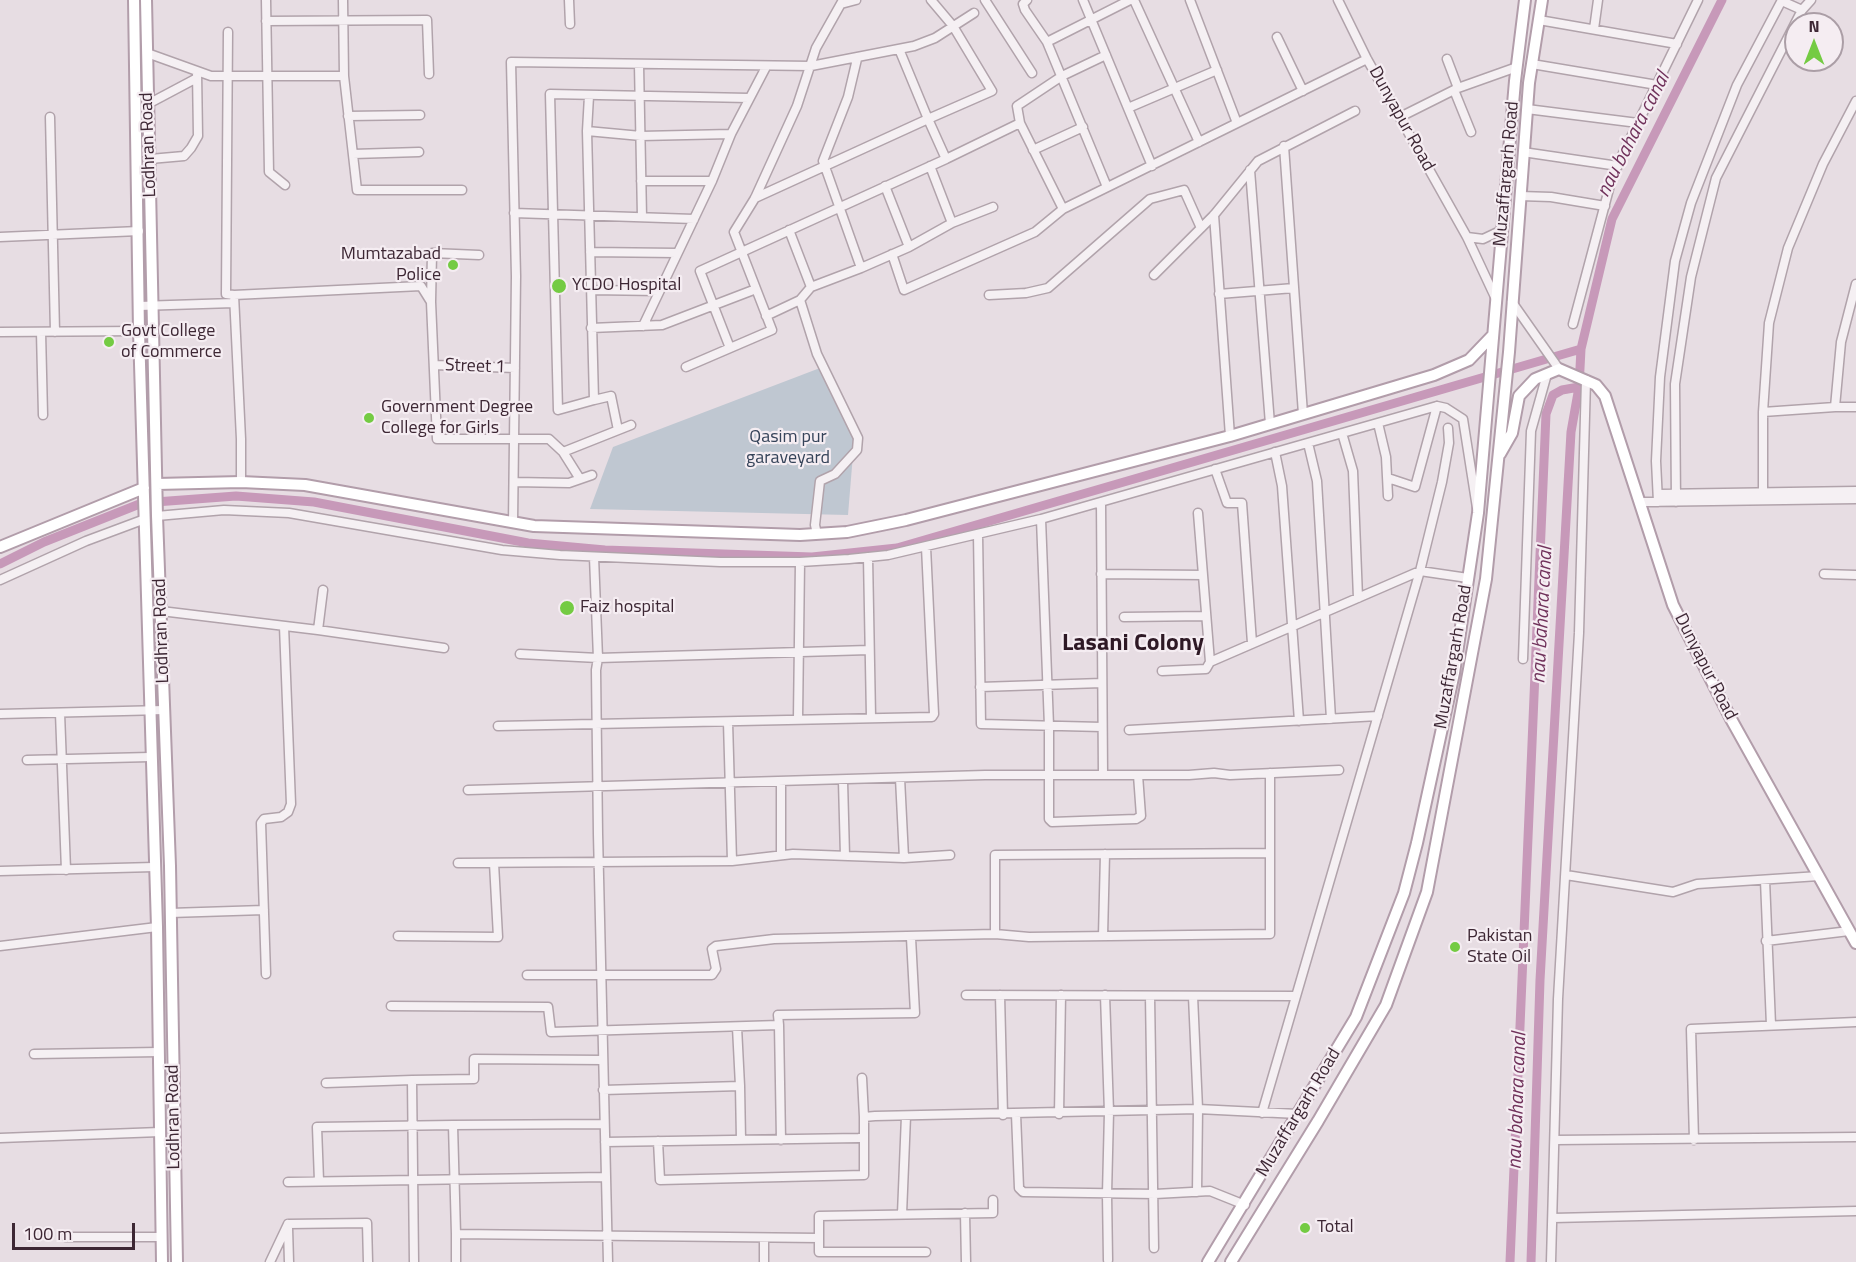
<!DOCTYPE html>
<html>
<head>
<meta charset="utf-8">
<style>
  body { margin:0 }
  #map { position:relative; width:1856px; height:1262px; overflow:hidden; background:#e7dde3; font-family:"Titillium Web",sans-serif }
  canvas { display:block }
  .north { position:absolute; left:1784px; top:12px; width:60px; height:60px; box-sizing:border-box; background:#f5edf2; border:2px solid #ab9ea6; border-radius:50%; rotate:0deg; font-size:16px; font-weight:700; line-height:24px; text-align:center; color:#3d2734 }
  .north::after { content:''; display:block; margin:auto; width:21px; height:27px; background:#74cb43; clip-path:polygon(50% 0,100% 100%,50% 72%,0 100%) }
  .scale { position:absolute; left:12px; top:1223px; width:123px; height:27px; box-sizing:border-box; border:3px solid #3d2734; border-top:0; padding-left:8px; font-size:18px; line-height:21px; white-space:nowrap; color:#3d2734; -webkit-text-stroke:4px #f5edf2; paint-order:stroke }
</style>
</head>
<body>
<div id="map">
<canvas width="1856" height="1262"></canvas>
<div class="north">N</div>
<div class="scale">100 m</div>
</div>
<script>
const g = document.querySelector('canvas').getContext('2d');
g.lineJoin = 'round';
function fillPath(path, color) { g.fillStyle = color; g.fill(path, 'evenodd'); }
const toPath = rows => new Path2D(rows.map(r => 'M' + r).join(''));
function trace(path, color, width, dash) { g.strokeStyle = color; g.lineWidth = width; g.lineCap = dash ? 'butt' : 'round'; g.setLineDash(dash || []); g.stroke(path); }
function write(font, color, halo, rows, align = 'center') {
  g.font = font + ' "Titillium Web",sans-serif'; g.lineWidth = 4.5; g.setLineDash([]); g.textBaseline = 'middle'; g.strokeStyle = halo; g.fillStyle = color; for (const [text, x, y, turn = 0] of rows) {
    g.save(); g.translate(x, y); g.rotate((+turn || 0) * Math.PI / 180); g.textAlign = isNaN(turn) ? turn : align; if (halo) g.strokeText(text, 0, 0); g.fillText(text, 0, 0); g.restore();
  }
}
fillPath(toPath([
  [820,368,855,430,848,515,590,509,613,447]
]), '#bfc7d1');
trace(toPath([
  [0,564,44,542,142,503,236,496,314,502,528,543,605,550,812,557,897,548,1581,349],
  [1510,1262,1546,414,1553,395,1562,390,1579,387],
  [1531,1262,1540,980,1571,432,1579,387,1581,349,1612,219,1722,0]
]), '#c799b9', 9);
const minor = toPath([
  [266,0,269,172,285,185],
  [343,0,344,76],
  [569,0,570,24],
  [985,0,1032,73],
  [1027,0,1023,4,1025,10,1047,42,1107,187],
  [1083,0,1152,166],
  [1134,0,1199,142],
  [1190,0,1237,123],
  [1338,0,1367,59,1467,237,1496,299],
  [1782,1,1802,10],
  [841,4,856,0],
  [1539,20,1677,44],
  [266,21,427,20,429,74],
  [1594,29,1598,0],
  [228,32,226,294,234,295],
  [1277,37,1303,91],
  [1047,42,1130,0],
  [899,49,928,119,992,91,953,26,931,0],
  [147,53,211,76,344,76,357,190,462,190],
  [1106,55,1062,76,1017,106,1020,123,1063,209,1367,59],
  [857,59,848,97,823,161,861,268,909,247,952,223,993,207],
  [1447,59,1458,88],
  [1532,64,1657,85],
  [639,65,642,217],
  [1454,90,1471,132],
  [589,96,587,131,594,400,558,410,550,94,749,98],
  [1856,101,1823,164,1788,248,1769,323,1763,412,1835,407,1841,342,1856,284],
  [148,104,197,78],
  [1128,108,1217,70],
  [1527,109,1638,123],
  [348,116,420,115],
  [50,117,55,332],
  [1400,117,1458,88,1517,67],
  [587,131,641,136,731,134],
  [1284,146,1303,414],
  [1033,150,1083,127],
  [1523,152,1618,166],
  [353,154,419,152],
  [150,159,184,156,191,148,198,136,197,72],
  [946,159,1020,123],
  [930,166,952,223],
  [1250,170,1270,424],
  [641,181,712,181],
  [885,186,909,247],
  [1520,196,1551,197,1605,206],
  [514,213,694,219],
  [1214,215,1230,436],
  [789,230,811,287],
  [0,237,139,231],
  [1467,237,1483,239,1502,230],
  [590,252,677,253],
  [892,254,904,290,1035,232,1063,209],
  [1154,275,1214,215,1258,161,1355,111],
  [591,290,659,291],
  [1219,294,1294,288],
  [989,295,1026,293,1048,288,1150,199,1184,190,1201,228],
  [800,300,817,354,858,438,857,450,835,474,820,481,815,525,817,534],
  [431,302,432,253,479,255],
  [1512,302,1559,369],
  [139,306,234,303],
  [766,316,800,300,811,287,861,268],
  [1573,324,1613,174,1698,0],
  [643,326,712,181,731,134,766,67],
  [591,328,662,325,756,289],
  [0,332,139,331],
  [41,332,43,415],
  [730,348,700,271,946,159,928,119,755,198],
  [435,365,515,368],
  [686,367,772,330,734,232,755,198,797,106,816,48,843,0],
  [594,400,611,396,618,430],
  [1835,407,1856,407],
  [1378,423,1386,457,1388,496],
  [1342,433,1353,471,1358,598],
  [1308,443,1317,481,1331,719],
  [563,452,631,425],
  [1275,452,1282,486,1299,721],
  [1215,469,1227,503,1242,503,1252,643],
  [1388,478,1415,487,1437,406],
  [241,482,241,439,234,295,421,286,431,302,437,439,549,439,563,452,580,479],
  [514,482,569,483,592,475],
  [1763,492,1763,412],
  [1658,494,1856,491],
  [1101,502,1103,775],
  [1640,502,1856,499],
  [1658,502,1656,461,1660,377,1675,261,1691,203,1737,85,1782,0],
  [1676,502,1675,384,1691,277,1716,178,1802,10,1811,0],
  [157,516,224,510,289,513,502,550,560,555,720,562,800,562,849,559,888,555,1041,519,1437,406,1446,408,1463,419,1477,508],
  [1041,519,1049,726,1049,819,1052,822,1136,819,1141,816,1138,775],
  [513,523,516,276,511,62,811,66,914,46,935,38,974,13],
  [978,534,981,724,1102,727],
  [868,557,871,717],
  [1101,574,1203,575],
  [1824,574,1856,575],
  [0,580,86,541,145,519],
  [161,611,318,630,444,648],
  [1124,617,1206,616],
  [318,630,323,590],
  [520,654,598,658,594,557],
  [1523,659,1531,431,1547,374],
  [1210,662,1420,571,1468,578],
  [1162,671,1206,669,1210,662,1198,513],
  [980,687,1102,683],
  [60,713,66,870],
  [0,714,164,710],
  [798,718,800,562],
  [728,722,732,861],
  [498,726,932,717,934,714,926,547],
  [1129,730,1378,716],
  [27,760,150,757],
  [900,778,904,858],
  [781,781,781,855],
  [843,781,845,856],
  [468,790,985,775,1189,775,1214,773,1230,775,1339,770],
  [458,863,732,861,793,854,904,858,950,855],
  [0,871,154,867],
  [1566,875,1673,892,1697,884,1819,876],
  [1765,880,1771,1025],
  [170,913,264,910],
  [995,934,995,855,1270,853],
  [398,936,498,937,494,863],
  [1103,936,1105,854],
  [1766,941,1849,931],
  [0,946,157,927],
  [266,974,261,823,264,819,281,817,288,812,291,804,284,626],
  [527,975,712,975,716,969,712,949,716,946,774,939,995,934,1029,937,1270,934,1270,773],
  [966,995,1296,996],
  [1000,995,1003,1115],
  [1105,995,1109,1112,1107,1194,1108,1260],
  [1150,996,1154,1248],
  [1193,996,1198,1109,1197,1192],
  [391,1006,548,1007,551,1032,779,1025,778,1015,915,1013,911,938],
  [779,1025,781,1140],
  [737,1027,740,1086],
  [34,1054,159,1052],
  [862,1078,864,1117],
  [412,1080,474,1079,474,1059,603,1060],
  [326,1083,412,1080,414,1262],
  [603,1090,740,1086,741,1140],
  [1262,1113,1420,571,1442,482,1449,443,1448,428],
  [1016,1114,1019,1188,1023,1192,1155,1194,1210,1191,1245,1205],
  [1059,1114,1061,995],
  [603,1124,453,1125,456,1234,819,1238],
  [0,1138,160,1132],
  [1556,1140,1856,1137],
  [1694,1140,1691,1029,1856,1022],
  [658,1141,660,1180,864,1175,864,1137],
  [605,1142,859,1138,864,1137,864,1117,875,1116,1198,1109,1298,1114],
  [319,1181,317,1127,453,1125],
  [288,1182,605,1177],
  [965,1213,966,1262],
  [902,1214,906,1116],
  [1553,1218,1856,1211],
  [288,1224,367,1223,368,1262],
  [288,1228,289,1262],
  [456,1234,456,1262],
  [66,1237,162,1237],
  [926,1252,819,1252,819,1216,993,1213,993,1200],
  [270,1262,288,1224],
  [608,1262,598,834,596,670,598,658,869,650],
  [764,1262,764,1238],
  [1551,1262,1558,999,1579,633,1586,380]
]);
const major = toPath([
  [134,0,139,331,157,927,162,1262],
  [146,0,157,516,170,866,177,1262],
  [1500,454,1512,433,1519,396,1535,379,1559,369,1596,385,1605,396,1673,605,1731,719,1856,943],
  [157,484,241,482,305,485,534,526,800,535,847,532,906,520,1230,436,1434,375,1469,360,1493,335],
  [0,547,144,488],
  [1208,1262,1356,1017,1404,893,1417,843,1454,673,1478,513,1515,81,1525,0],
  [1231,1262,1318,1121,1386,1005,1427,892,1486,579,1509,352,1529,83,1542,0]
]);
trace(minor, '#b1a3ab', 11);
trace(major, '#b29daa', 14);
trace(minor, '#f5f0f3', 8);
trace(major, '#fff', 10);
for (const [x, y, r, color] of [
  [453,265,6,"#74cb43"],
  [559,286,8,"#74cb43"],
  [109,342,6,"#74cb43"],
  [369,418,6,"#74cb43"],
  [567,608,8,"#74cb43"],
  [1455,947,6,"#74cb43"],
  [1305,1228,6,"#74cb43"]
]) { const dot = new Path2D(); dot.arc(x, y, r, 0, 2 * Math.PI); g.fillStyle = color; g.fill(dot); trace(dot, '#f5edf2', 2); }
write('18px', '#3d2734', '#f5edf2', [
  ["Dunyapur Road",1401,119,61],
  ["Lodhran Road",149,145,-92],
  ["Muzaffargarh Road",1507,174,-85],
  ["Street 1",475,367,2],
  ["Lodhran Road",162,631,-92],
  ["Muzaffargarh Road",1454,657,-80],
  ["Dunyapur Road",1705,667,63],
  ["Muzaffargarh Road",1299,1113,-59],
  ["Lodhran Road",174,1117,-91]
]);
write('18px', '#3d2734', '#f5edf2', [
  ["Mumtazabad",441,255,"right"],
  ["Police",441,276,"right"],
  ["YCDO Hospital",572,286],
  ["Govt College",121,332],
  ["of Commerce",121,353],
  ["Government Degree",381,408],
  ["College for Girls",381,429],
  ["Faiz hospital",580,608],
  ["Pakistan",1467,937],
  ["State Oil",1467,958],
  ["Total",1317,1228]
], 'left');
write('18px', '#354359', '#f5edf2', [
  ["Qasim pur",788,438],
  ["garaveyard",788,459]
]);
write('italic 20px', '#70325b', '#f5edf2', [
  ["nau bahara canal",1634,135,-63],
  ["nau bahara canal",1543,615,-87],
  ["nau bahara canal",1518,1101,-88]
]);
write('bold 24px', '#2e1925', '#f5edf2', [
  ["Lasani Colony",1133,644]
]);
</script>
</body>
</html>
